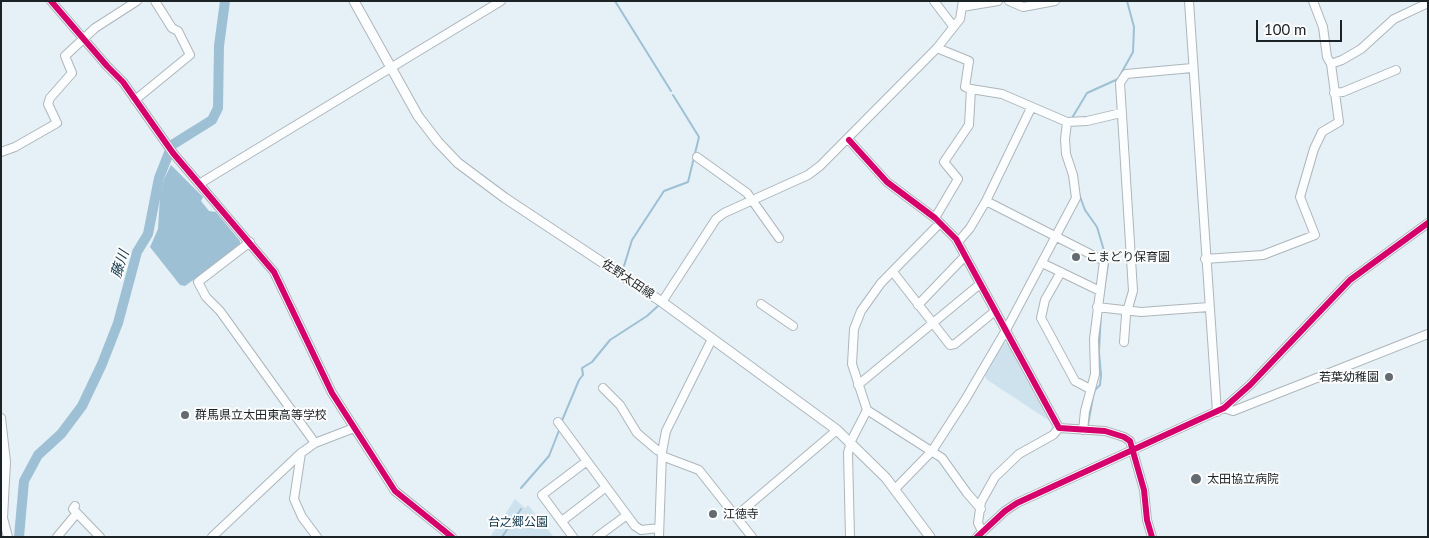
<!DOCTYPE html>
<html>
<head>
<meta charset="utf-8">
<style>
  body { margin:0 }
  #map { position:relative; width:1429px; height:538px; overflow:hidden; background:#e6f1f7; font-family:Lato,sans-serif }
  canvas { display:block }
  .frame { position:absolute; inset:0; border:2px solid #1c2327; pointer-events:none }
  .scale { position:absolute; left:1256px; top:20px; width:86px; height:22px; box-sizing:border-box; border:2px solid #1c2327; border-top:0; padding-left:6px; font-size:15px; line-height:18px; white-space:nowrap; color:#1c2327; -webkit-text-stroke:4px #fcfcfc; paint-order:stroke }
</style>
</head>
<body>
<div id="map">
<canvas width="1429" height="538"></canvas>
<div class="frame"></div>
<div class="scale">100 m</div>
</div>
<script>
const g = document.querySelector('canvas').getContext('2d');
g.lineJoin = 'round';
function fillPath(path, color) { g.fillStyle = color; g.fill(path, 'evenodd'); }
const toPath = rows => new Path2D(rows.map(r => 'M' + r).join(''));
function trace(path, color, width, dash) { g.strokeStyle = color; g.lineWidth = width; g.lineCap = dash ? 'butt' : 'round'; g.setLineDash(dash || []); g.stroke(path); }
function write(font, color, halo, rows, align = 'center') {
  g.font = font + ' Lato,"Noto Sans JP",sans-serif'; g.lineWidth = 4; g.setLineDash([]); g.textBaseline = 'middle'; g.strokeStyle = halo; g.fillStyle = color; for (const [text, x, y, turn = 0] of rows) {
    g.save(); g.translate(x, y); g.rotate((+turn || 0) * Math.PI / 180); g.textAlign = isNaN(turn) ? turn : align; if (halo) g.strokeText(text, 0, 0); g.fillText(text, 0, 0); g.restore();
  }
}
fillPath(toPath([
  [1003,343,1008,343,1051,422,986,379,985,375],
  [515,499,525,508,528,505,554,537,490,537]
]), '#cee2ee');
fillPath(toPath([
  [171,165,203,197,201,201,209,211,216,212,240,241,240,246,185,286,180,285,150,247,158,229,160,196,164,179]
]), '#9ec0d4');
trace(toPath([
  [615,1,671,91],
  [1072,118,1087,93,1118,79,1133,52,1134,27,1127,1],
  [165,160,168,163],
  [1079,194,1085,210,1097,227,1108,264,1102,302],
  [624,266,632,240,664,191,688,182,699,137,673,95],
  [561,423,579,380,583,375,582,368,592,362,610,340,647,316,659,305,624,282],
  [1088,425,1093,397,1095,390,1100,385,1101,375,1099,352,1101,311],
  [521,488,549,456,560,428],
  [502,537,521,509]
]), '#9ec0d4', 2);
trace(toPath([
  [19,537,24,481,38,455,61,434,82,406,102,364,118,323,137,252,148,234,159,178,172,145,212,120,218,108,219,46,225,1]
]), '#9ec0d4', 10);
const minor = toPath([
  [51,1,107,66,123,82,173,153,274,272,332,393,395,491,452,537],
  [934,1,953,26],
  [1009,1,1023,7,1055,1],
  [1189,1,1217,412],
  [1313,1,1323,27,1327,57,1331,64,1342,60,1361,49,1394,19,1428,3],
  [962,7,998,1],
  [937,48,969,61,965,87,971,89,1002,94,1067,122,1087,121,1121,113],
  [1334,93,1343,92,1396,70],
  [135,100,190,55,178,31,172,28,155,1],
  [849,140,887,182,935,218,956,239,1059,428,1105,431,1124,437,1130,441,1144,490,1147,520,1152,537],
  [1,152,15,147,57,123,48,104,50,98,72,73,65,56,95,28,137,1],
  [697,157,747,193,779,238],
  [199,184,501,1],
  [986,201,1031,108],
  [935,218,958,179,944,162,969,125,971,89],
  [940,223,881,283,861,311,854,329,852,364,867,410,942,458,967,493,981,509],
  [250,242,198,282,206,297,220,311,315,443],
  [958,242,970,228,986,201,1104,261,1094,339,1095,374,1085,411,1083,430],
  [1205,259,1263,255,1315,235,1300,197,1314,149,1322,132,1339,122,1331,64],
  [1042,263,1100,291],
  [893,272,950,345,955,344,995,311],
  [1061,272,1045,300,1041,318,1075,381,1090,389],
  [662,302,716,219,724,213,808,175,820,166,937,48,960,19,963,1],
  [761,304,793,326],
  [918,305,965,256],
  [1097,307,1141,312,1209,307],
  [1124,342,1126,315,1133,291,1120,83,1126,74,1192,68],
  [858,385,980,284],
  [603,388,620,405,637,433,657,450,662,452],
  [1224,408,1233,411,1428,334],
  [1,418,6,462,3,518,8,537],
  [558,422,635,526,641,530,659,528],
  [301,453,294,499,302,517,317,537],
  [662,456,699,470,752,537],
  [895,489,932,451,965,400,1006,330,1076,198,1073,175,1066,154,1065,139,1067,122],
  [75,506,73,509,100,537],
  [736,516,837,430],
  [562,521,606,487],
  [982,531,978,523,981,502,995,477,1019,454,1053,435,1059,428],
  [57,537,77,513],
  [212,537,301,453,315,443,354,428],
  [573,537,542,495,587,461],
  [597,537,627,515],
  [659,537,662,452,666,431,712,339],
  [850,537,848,453,851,441,867,410],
  [977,537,1005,511,1017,503,1224,408,1250,385,1350,280,1428,223]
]);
const major = toPath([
  [354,1,418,116,438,142,458,163,505,198,662,302,837,430,886,478,930,537]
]);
trace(minor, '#aeb6ba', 10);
trace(major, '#aeb6ba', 11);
trace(minor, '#fbfdfe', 8);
trace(major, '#fbfdfe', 9);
trace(toPath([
  [51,1,107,66,123,82,173,153,274,272,332,393,395,491,452,537],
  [849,140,887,182,935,218,956,239,1059,428,1105,431,1124,437,1130,441,1144,490,1147,520,1152,537],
  [977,537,1005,511,1017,503,1224,408,1250,385,1350,280,1428,223]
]), '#d6006c', 6);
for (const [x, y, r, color] of [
  [1076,257,5,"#636b70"],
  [1389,377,5,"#636b70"],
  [185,415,5,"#636b70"],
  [1196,479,6,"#636b70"],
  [713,514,5,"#636b70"]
]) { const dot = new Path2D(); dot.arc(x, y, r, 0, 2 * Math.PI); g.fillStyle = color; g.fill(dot); trace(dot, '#fcfcfc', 2); }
write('12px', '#1c2327', '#fcfcfc', [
  ["こまどり保育園",1086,257],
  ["若葉幼稚園",1379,377,"right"],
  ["群馬県立太田東高等学校",195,415],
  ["太田協立病院",1207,479],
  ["江徳寺",723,514]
], 'left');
write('12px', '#1c2327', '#fcfcfc', [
  ["佐野太田線",628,279,34]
]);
write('12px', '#0e3448', '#fcfcfc', [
  ["台之郷公園",518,522]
]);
write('italic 14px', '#13394c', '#fcfcfc', [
  ["藤川",120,264,-71]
]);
</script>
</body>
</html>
